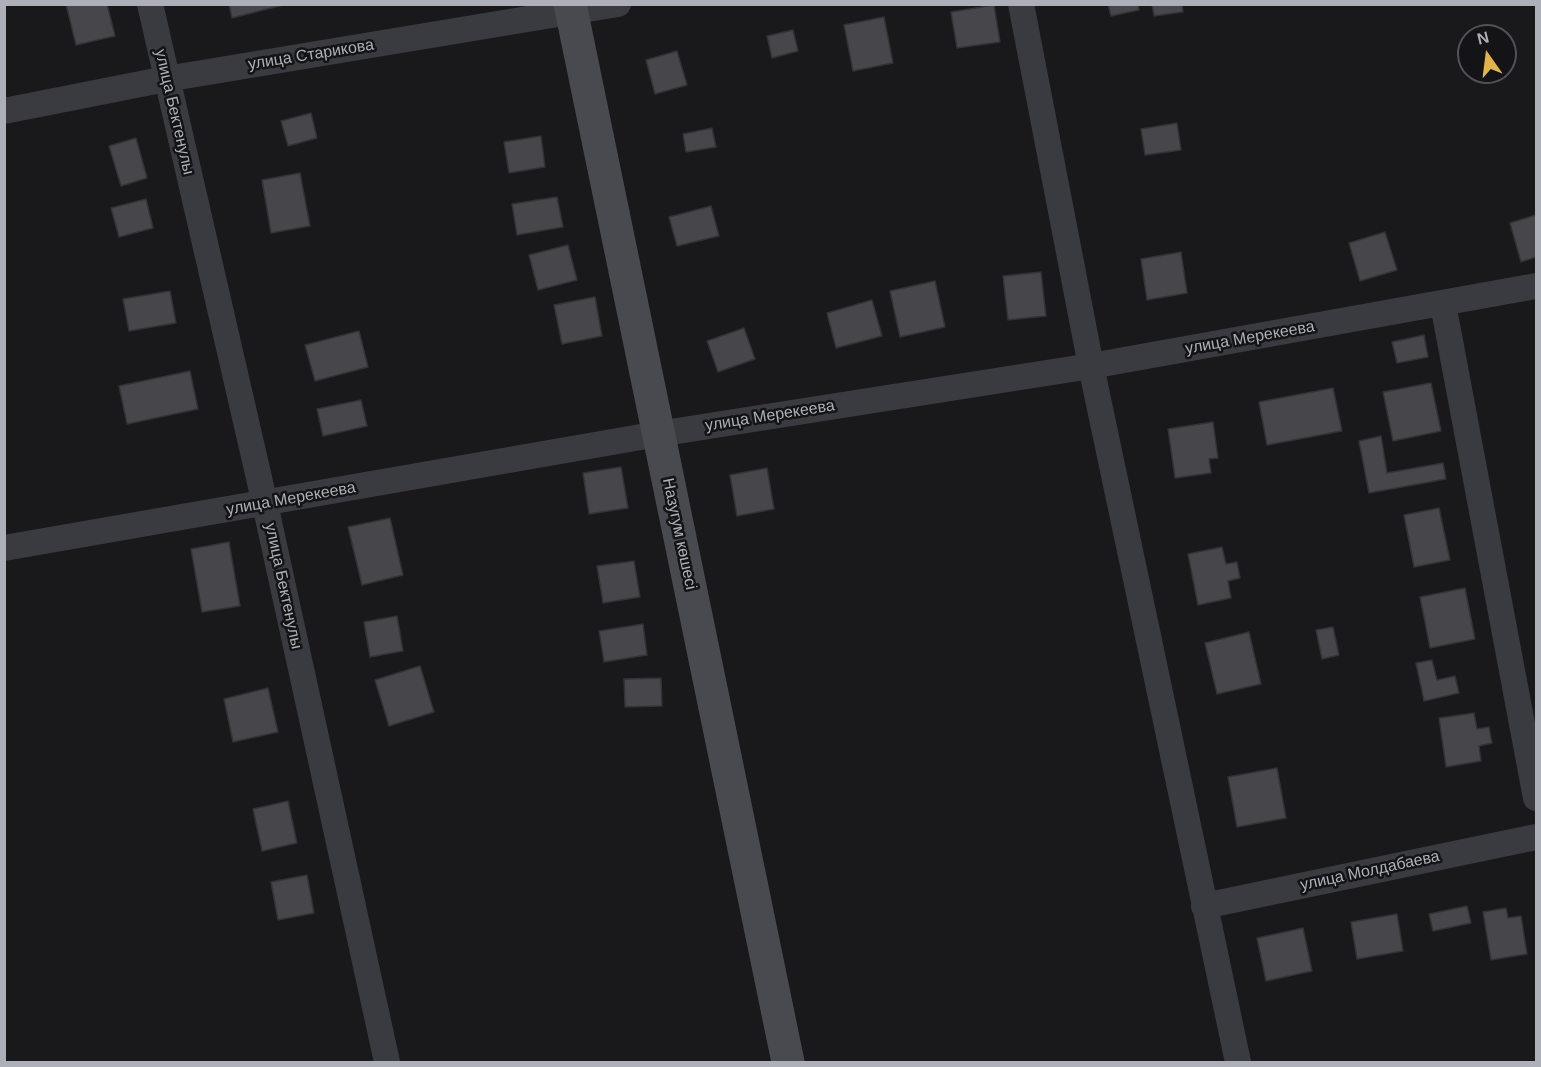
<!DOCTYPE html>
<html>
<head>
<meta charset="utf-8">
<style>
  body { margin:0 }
  #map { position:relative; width:1541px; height:1067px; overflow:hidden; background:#19191b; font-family:Arial,sans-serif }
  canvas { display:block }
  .frame { position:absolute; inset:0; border:6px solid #adb0b9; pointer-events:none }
  .north { position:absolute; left:1457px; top:24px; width:60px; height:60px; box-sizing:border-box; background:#141416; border:2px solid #515257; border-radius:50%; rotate:346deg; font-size:16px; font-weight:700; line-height:24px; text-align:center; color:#adb0b9 }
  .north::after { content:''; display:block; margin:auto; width:21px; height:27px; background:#e1b34b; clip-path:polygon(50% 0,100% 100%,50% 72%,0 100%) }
</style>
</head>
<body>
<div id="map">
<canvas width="1541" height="1067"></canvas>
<div class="frame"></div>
<div class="north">N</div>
</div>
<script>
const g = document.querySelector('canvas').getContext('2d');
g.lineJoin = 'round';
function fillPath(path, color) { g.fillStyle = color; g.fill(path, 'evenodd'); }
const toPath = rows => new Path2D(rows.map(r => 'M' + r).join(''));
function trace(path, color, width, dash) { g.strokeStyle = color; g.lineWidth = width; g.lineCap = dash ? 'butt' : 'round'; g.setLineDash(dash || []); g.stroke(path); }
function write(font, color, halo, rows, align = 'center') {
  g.font = font + ' Arial,sans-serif'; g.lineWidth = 5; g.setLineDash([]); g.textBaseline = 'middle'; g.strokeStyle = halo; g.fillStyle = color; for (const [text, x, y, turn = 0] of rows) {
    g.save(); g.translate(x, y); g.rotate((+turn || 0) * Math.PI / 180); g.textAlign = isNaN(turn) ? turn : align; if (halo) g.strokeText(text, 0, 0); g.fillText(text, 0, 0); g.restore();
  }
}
const building = toPath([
  [66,4,107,4,115,36,76,45,66,4],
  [229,4,287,4,232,18,229,4],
  [1108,4,1138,4,1139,10,1111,16,1108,4],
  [1152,4,1182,4,1183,12,1154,16,1152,4],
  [994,5,1000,42,957,48,951,12,994,5],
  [884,17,893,63,853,71,844,25,884,17],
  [793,30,798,51,772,58,767,36,793,30],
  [677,51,687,85,655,94,646,60,677,51],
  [311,113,317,138,288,146,281,121,311,113],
  [1177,123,1181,150,1145,155,1141,129,1177,123],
  [712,128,716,147,686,152,683,134,712,128],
  [541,136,545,167,509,173,504,142,541,136],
  [136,138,147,178,121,186,109,146,136,138],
  [300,173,310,226,271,233,262,180,300,173],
  [557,197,563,227,517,235,512,204,557,197],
  [146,199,153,228,119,237,111,208,146,199],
  [711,206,719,236,677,246,669,217,711,206],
  [1536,215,1536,257,1521,262,1510,223,1536,215],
  [1385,232,1397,270,1360,281,1349,243,1385,232],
  [568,245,577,280,538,290,529,255,568,245],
  [1181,252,1187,293,1147,300,1141,259,1181,252],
  [1041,272,1046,316,1008,320,1003,276,1041,272],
  [935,281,945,327,900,337,890,291,935,281],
  [170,291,176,323,129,331,123,299,170,291],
  [595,297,602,336,562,344,554,305,595,297],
  [872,300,882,336,836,348,827,313,872,300],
  [744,328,755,359,718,372,707,341,744,328],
  [359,331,368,367,315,381,305,345,359,331],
  [1424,335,1428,357,1397,363,1392,342,1424,335],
  [190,371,198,409,127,424,119,386,190,371],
  [1431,383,1441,431,1393,441,1383,392,1431,383],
  [1333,388,1342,431,1267,445,1259,402,1333,388],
  [361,400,367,426,323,436,317,409,361,400],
  [1213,422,1218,458,1209,459,1211,473,1175,478,1168,429,1213,422],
  [1381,436,1387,473,1443,463,1446,479,1369,493,1359,441,1381,436],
  [621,467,628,508,589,514,583,473,621,467],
  [767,468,774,509,737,516,730,475,767,468],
  [1439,508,1450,560,1414,567,1404,515,1439,508],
  [390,518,403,575,362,585,348,527,390,518],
  [229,542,240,606,202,612,191,549,229,542],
  [1222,547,1226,564,1237,562,1240,578,1228,581,1231,598,1198,605,1188,554,1222,547],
  [634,561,640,597,603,603,597,566,634,561],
  [1465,588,1475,639,1430,648,1420,597,1465,588],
  [397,616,403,651,370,657,364,622,397,616],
  [643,624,647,655,604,662,599,631,643,624],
  [1333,627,1339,655,1322,659,1316,630,1333,627],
  [1249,632,1261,684,1217,694,1205,643,1249,632],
  [1432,660,1437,680,1455,676,1459,693,1424,701,1416,663,1432,660],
  [420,666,434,712,389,726,375,680,420,666],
  [661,678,662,706,625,707,624,679,661,678],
  [268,688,278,732,233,742,224,699,268,688],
  [1474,713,1477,729,1489,727,1492,743,1479,746,1481,761,1446,767,1439,718,1474,713],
  [1277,768,1286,818,1237,827,1228,777,1277,768],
  [288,801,297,843,262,851,253,809,288,801],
  [307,875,314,913,278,920,271,882,307,875],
  [1467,906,1471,923,1433,931,1429,914,1467,906],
  [1506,908,1508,918,1521,916,1527,954,1491,960,1483,912,1506,908],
  [1397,914,1403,951,1357,959,1351,922,1397,914],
  [1303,928,1312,971,1266,981,1257,938,1303,928]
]);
fillPath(building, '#46464b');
trace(building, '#333337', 1.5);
trace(toPath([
  [150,4,265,504,387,1062],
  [1021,4,1091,366,1238,1062],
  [4,111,166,79,618,4],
  [1443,304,1536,798],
  [4,548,658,434,1091,366,1536,286],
  [1204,906,1536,837]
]), '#3a3b40', 26);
trace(toPath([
  [570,4,788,1062]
]), '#494a4f', 33);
write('16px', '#adb0b9', '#141416', [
  ["улица Старикова",311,55,-9],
  ["улица Бектенулы",174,112,77],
  ["улица Мерекеева",1250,338,-10],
  ["улица Мерекеева",770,416,-9],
  ["улица Мерекеева",291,499,-10],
  ["Назугум көшесі",679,534,78],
  ["улица Бектенулы",283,586,78],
  ["улица Молдабаева",1370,871,-12]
]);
</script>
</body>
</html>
